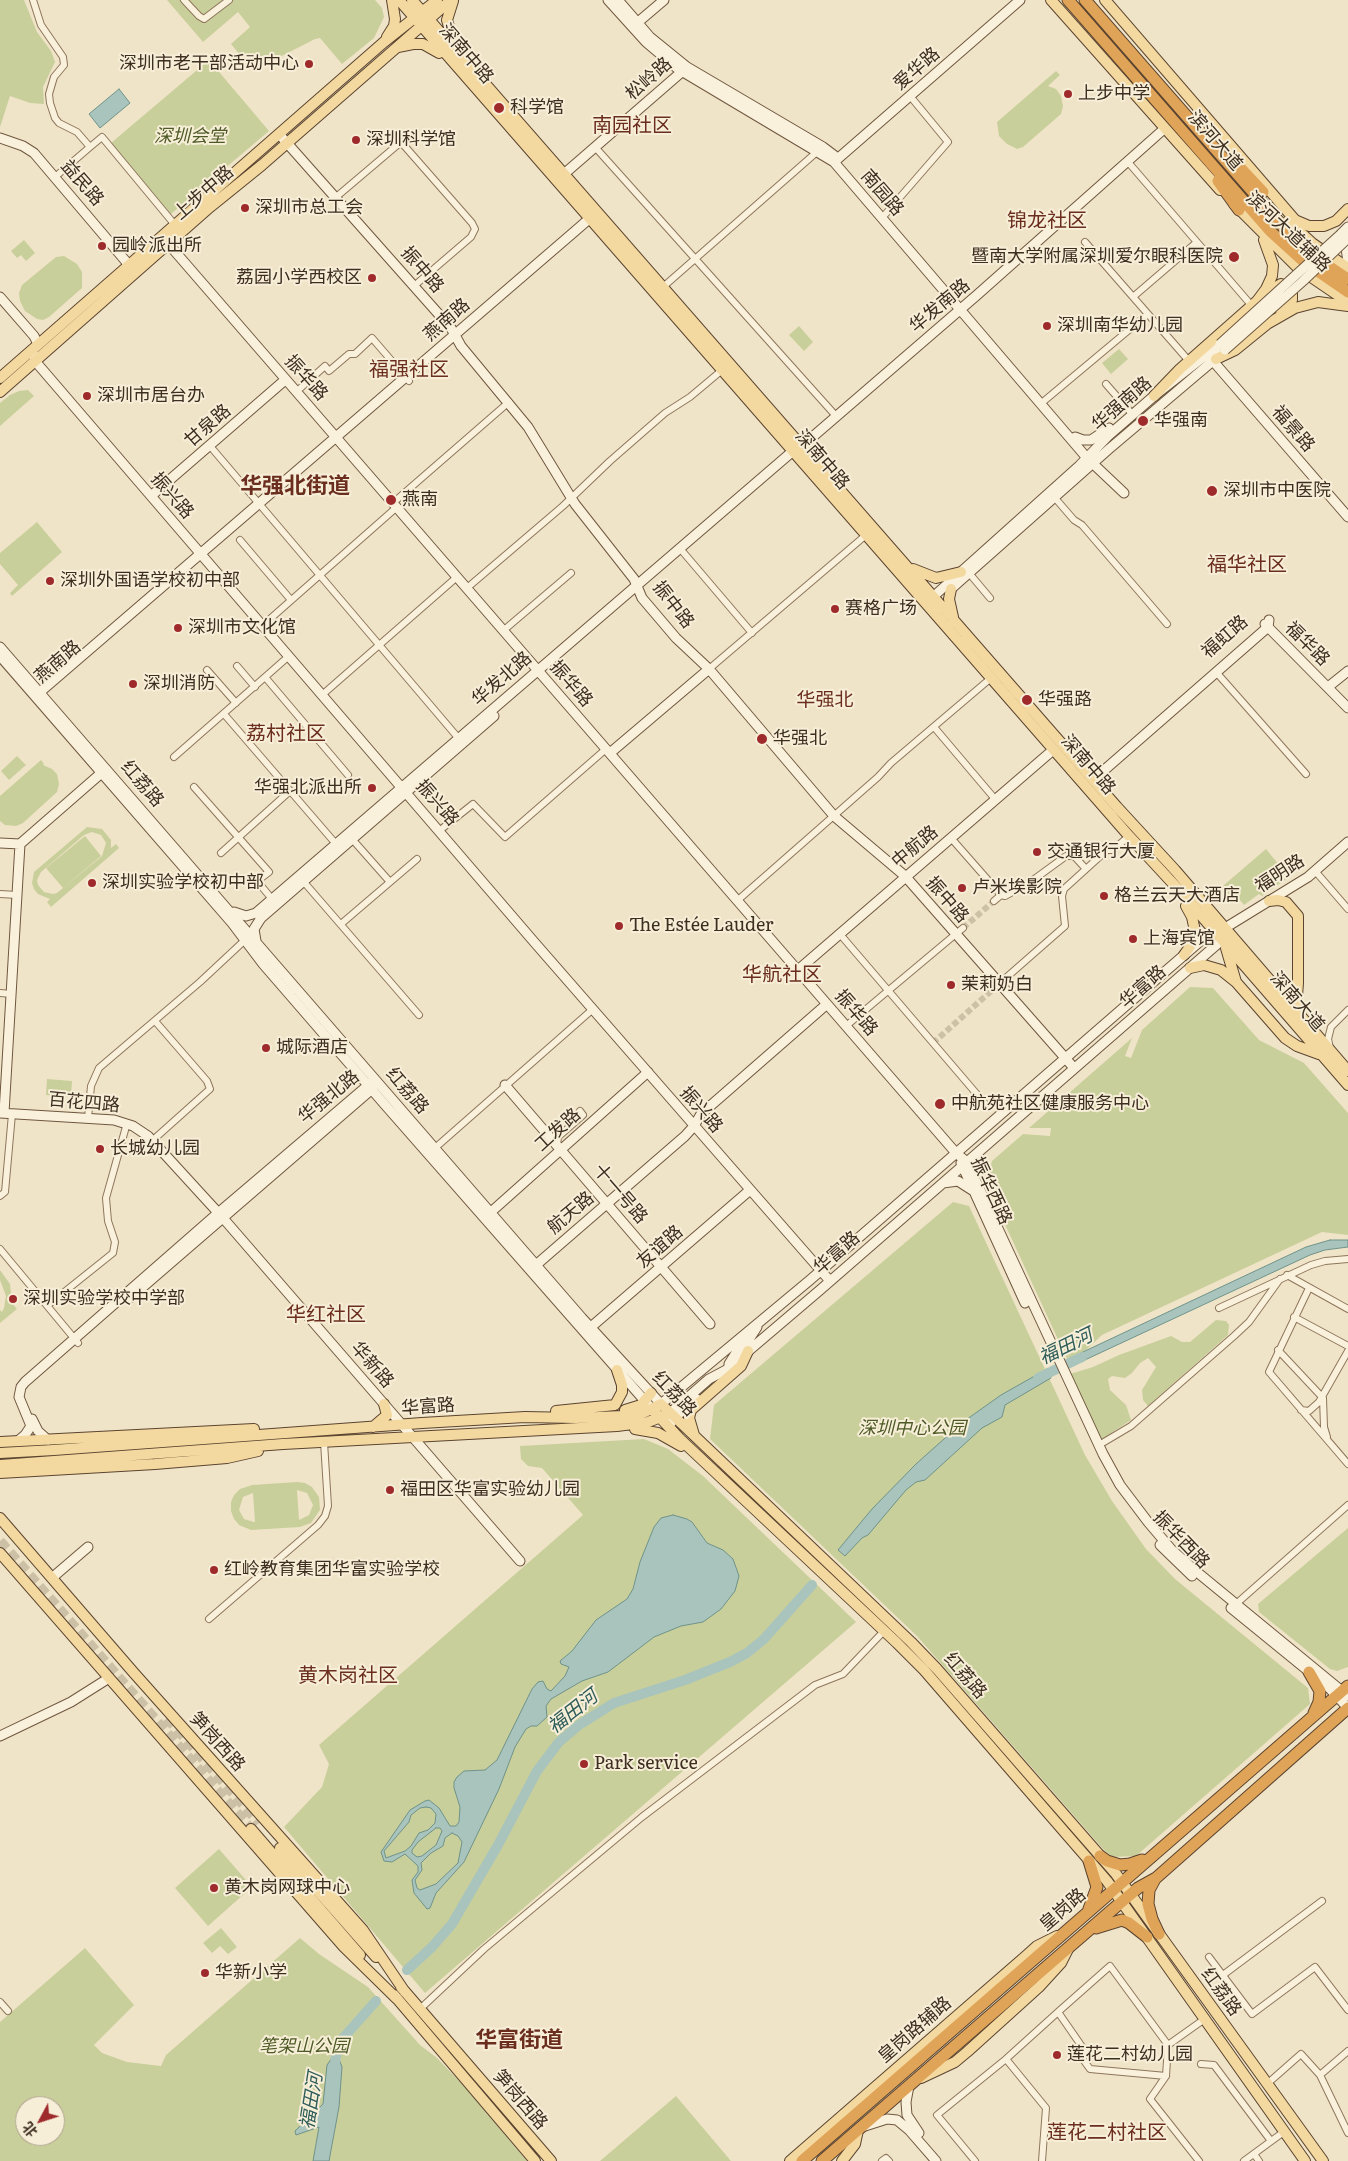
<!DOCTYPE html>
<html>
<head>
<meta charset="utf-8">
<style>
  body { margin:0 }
  #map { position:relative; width:1348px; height:2161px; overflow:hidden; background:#f0e4c8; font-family:Literata,"Noto Sans SC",serif }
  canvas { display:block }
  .north { position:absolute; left:15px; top:2096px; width:50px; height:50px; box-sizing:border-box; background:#f7eed8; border:1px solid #ada18e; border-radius:50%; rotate:230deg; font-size:14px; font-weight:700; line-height:20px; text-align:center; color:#3d2e20 }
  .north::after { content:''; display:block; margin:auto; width:18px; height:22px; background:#9e2a2b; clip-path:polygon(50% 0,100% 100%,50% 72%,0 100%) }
</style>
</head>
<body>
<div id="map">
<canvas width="1348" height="2161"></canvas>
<div class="north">北</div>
</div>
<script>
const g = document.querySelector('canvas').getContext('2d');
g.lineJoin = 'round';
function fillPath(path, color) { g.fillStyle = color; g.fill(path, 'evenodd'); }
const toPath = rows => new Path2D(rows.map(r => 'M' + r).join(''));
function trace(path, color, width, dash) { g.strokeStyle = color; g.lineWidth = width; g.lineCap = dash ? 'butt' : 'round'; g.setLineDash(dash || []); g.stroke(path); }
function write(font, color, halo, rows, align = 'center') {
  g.font = font + ' Literata,"Noto Sans SC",serif'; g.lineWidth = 4; g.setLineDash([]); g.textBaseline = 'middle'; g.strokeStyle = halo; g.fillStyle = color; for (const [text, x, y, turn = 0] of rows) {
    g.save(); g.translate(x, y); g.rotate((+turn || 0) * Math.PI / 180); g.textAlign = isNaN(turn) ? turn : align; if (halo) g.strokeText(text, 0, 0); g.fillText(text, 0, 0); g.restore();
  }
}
fillPath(toPath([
  [0,0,24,0,37,32,51,51,55,62,43,87,44,104,30,103,10,96,0,127],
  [167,0,375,0,382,8,384,17,374,38,342,64,320,38,315,39,268,63,252,65,245,61,231,44,250,27,238,12,203,42],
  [209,60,269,131,171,214,111,143],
  [1056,71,1060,75,1048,86,1056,89,1061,96,1063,106,1061,114,1023,147,1017,149,1007,144,999,136,997,122],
  [24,240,35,253,26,261,21,255,17,258,11,251],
  [64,256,77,264,82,272,82,288,49,317,43,320,37,319,25,311,20,301,19,293,22,285,56,257],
  [799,326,813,342,804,351,789,335],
  [1119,349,1128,359,1111,374,1102,363],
  [28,390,34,396,0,426,0,403,10,395,19,391],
  [37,522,62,552,12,596,10,593,18,585,0,564,0,553],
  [17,756,26,765,9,780,1,771],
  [41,760,44,764,43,765,52,769,57,774,59,784,57,792,23,823,16,826,5,825,0,821,0,796],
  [87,827,102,829,111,840,111,848,116,844,119,848,51,907,47,902,50,899,38,894,34,889,32,883,34,872],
  [92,832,101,835,106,843,102,856,57,893,53,894,44,892,38,885,37,880,41,872,84,835],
  [85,836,101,856,63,888,46,868],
  [1266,849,1289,877,1262,896,1259,894,1244,905,1239,899,1231,898,1224,903,1222,903,1216,896,1217,891],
  [1190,987,1213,988,1259,1040,1304,1063,1348,1113,1348,1235,1322,1232,1102,1335,1086,1350,1067,1359,986,1183,992,1161,1023,1134,1050,1136,1051,1128,1029,1128,1132,1038,1125,1056,1131,1058,1142,1030],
  [47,1079,72,1081,71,1097,46,1095],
  [953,1202,969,1206,1085,1455,1112,1501,1146,1549,1175,1579,1308,1688,1310,1704,1136,1856,1110,1857,917,1636,710,1439,714,1405],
  [0,1270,10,1284,12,1303,17,1309,0,1323,0,1310,2,1312,4,1308,6,1296,0,1280],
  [1216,1320,1226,1321,1229,1325,1228,1335,1148,1406,1143,1400,1142,1390,1156,1367,1148,1358,1140,1363,1132,1373,1125,1378,1112,1376,1108,1379,1110,1390,1126,1405,1131,1420,1111,1433,1105,1443,1100,1441,1070,1374,1093,1367,1119,1355,1171,1336,1182,1342,1190,1342],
  [644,1439,668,1449,703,1476,856,1622,425,1993,284,1827,322,1787,329,1764,319,1745,583,1515,542,1468,528,1466,521,1459,520,1446],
  [297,1482,305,1483,312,1487,319,1497,320,1510,311,1523,300,1527,251,1530,239,1525,234,1519,231,1511,231,1502,234,1495,240,1489,252,1485],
  [297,1490,307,1493,313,1505,309,1515,299,1520],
  [253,1493,255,1522,254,1522,244,1519,239,1510,243,1497],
  [1348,1528,1348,1667,1337,1671,1330,1669,1259,1612,1258,1604],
  [219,1849,252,1887,208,1926,175,1888],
  [221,1928,237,1947,228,1954,220,1946,212,1953,203,1943],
  [300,1938,319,1954,368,1987,420,2045,437,2058,463,2085,527,2161,0,2161,0,2022,85,1948,134,2005,94,2045,102,2053,127,2062,161,2066,166,2055],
  [25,2106,55,2106,55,2136,25,2136],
  [676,2096,731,2161,600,2161]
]), '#c9cf9b');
const water = toPath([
  [119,89,130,103,100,128,89,114,119,89],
  [1330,1240,1348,1240,1348,1247,1325,1250,1310,1255,1072,1366,1068,1359,1306,1247,1330,1240],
  [1047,1369,1051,1378,1005,1405,1002,1417,982,1428,925,1480,916,1482,906,1490,868,1535,862,1538,845,1556,838,1550,872,1509,916,1464,963,1422,1001,1395,1047,1369],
  [673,1515,687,1519,692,1522,707,1543,723,1550,733,1559,739,1576,735,1591,721,1609,703,1622,681,1626,654,1637,608,1672,582,1681,551,1699,546,1706,547,1717,537,1726,531,1726,526,1729,515,1747,499,1789,464,1862,436,1893,430,1908,427,1909,414,1893,412,1880,418,1872,418,1866,405,1854,392,1862,384,1861,381,1852,410,1810,425,1801,429,1800,439,1808,450,1826,456,1826,459,1822,460,1807,454,1788,454,1782,457,1777,464,1771,485,1770,497,1760,532,1689,538,1682,543,1681,547,1689,551,1691,565,1676,569,1667,561,1664,560,1661,572,1651,596,1620,627,1599,633,1589,640,1562,654,1527,661,1518,673,1515],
  [426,1807,431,1808,436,1814,435,1823,428,1830,419,1833,411,1846,405,1851,386,1858,384,1851,409,1822,411,1815,420,1808,426,1807],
  [436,1828,440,1828,442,1831,436,1845,422,1856,417,1857,412,1853,412,1850,418,1842,436,1828],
  [452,1833,458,1836,462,1842,458,1863,436,1884,420,1890,417,1888,415,1880,422,1870,421,1863,431,1853,443,1846,445,1838,452,1833],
  [332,2058,339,2059,342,2067,339,2107,329,2161,313,2161,319,2127,296,2135,295,2131,323,2104,327,2065,332,2058]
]);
fillPath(water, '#a9c4bc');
trace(water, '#6f938a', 1);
trace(toPath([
  [1038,1378,1082,1357],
  [407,1970,432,1947,452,1924,498,1845,537,1771,559,1742,579,1725,614,1703,685,1680,730,1662,747,1653,764,1639,812,1585],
  [334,2071,337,2048,344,2037,376,2001]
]), '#a9c4bc', 10);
trace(toPath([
  [963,928,994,901],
  [933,1043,1000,983]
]), '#ccc0a6', 6, [6, 3]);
trace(toPath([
  [0,1541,251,1829],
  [167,1718,259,1823]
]), '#ccc0a6', 10, [10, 5]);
const street = toPath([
  [33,0,41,25,63,57,64,65,54,77,49,94,50,103,55,118,59,123,77,132,90,147,102,137,175,225],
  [184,0,199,16,204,19,229,0],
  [595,147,836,416],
  [1128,162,1252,306],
  [55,177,90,147],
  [335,198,401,142,472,223,475,229,471,237,414,286],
  [882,218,948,142,910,96],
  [1085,242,1189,361],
  [663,287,818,151],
  [1133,297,1197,242],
  [1106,384,1133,415],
  [296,392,325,366,329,371,349,354,355,354,372,338,409,381],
  [1044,401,1148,314],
  [210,446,460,740],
  [1055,498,1074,520,1082,525,1167,624],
  [394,502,509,402],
  [240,540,291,600],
  [683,552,752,633],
  [969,573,990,598],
  [467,588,563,506,610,461,665,413,690,397,721,371],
  [262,626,397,507],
  [504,630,571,573],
  [237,666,255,687],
  [709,669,866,535],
  [207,670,236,703],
  [1216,672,1306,774],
  [265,677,348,775],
  [322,695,457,577],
  [224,714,336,844],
  [934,727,995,799],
  [174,757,289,656],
  [194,787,269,872,257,881,272,899],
  [439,831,473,804,505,837,606,749],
  [951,838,1001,895,1005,896,1029,883,1066,856,1074,856,1086,869],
  [352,839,390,882],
  [221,853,290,791],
  [1316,872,1348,909],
  [303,881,419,1015],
  [0,894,17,895],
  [738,900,878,777,891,763,991,678],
  [994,901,1001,895],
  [341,924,417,859],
  [839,933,987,1106],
  [1000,983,1065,926,1062,896,1064,889,1107,850,1113,850,1129,836],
  [0,993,11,994],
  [846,1026,963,928],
  [1330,1048,1328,1039,1331,1027,1348,1010],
  [88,1118,91,1086,99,1068,200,982,245,940],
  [153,1140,210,1089,207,1081,155,1021],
  [557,1146,558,1137,583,1115,580,1111],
  [435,1148,593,1009],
  [0,1196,5,1192,12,1114],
  [0,1249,78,1343],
  [1287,1275,1348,1309],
  [1309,1288,1269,1372,1348,1464],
  [48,1305,113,1253,115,1242,108,1221,106,1198,127,1123],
  [1219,1308,1311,1265,1325,1261,1348,1259],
  [1294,1317,1348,1346],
  [1278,1350,1323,1398,1324,1427,1327,1437],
  [1301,1410,1309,1411,1319,1402,1348,1351],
  [1099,1445,1131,1426,1234,1336,1249,1322,1280,1279],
  [1236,1604,1348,1505],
  [209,1619,318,1525,325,1516,328,1506,324,1442],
  [1209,1957,1252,2014,1315,1967,1348,2010],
  [1223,1975,1322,1901],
  [0,2002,8,2011],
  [420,2009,484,1949,642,1817,815,1685,843,1674,884,1631],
  [1168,2045,1206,2018],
  [1006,2059,1046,2108,1042,2161],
  [1201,2064,1214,2065,1271,2141],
  [1320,2075,1348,2051],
  [1161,2083,1166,2076,1150,2099,1199,2161],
  [1267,2084,1301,2054,1320,2075,1348,2133],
  [1254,2154,1259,2161],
  [882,2161,886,2158,889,2161],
  [975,2161,937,2115,1006,2059,1058,2012,1110,1966,1168,2045,1166,2076,1090,2069,1082,2058,1085,2051,1058,2012],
  [1244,2161,1285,2131]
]);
const secondary = toPath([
  [608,0,646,42,678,69,834,162,1087,458,1124,493],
  [618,0,650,37,687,67,823,147,835,156],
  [637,23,664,0],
  [279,134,451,328,461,346,528,427,575,504,634,579,642,598,676,638,709,669,834,816,905,876,1074,1068],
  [0,138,23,146,34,153,129,265],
  [834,162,1020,0],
  [564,174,685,69],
  [1341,234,1348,227],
  [1348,237,1346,248,1348,262],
  [165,240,956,1153,967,1162,1103,1454,1120,1485,1148,1522,1171,1549,1197,1572,1348,1696],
  [0,297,34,336,38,344],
  [34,355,35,361,151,496,535,943,830,1281],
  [1213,361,1348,517],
  [1075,437,1083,440,1091,440,1109,428],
  [802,446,977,295,1164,129],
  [151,496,285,380],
  [951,589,1109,449,1221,354],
  [931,603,934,596,1080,465,1108,436,1154,396,1220,344],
  [1265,624,1348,708],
  [0,647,582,1318,661,1404,810,1280,1213,930,1225,928,1308,877,1348,842],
  [0,656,232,923,263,964,386,1106,652,1409],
  [1328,687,1348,671],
  [38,697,40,692,574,232,589,219,596,218],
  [610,753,709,669],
  [1094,779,1268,627,1269,620],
  [0,843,20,844,106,769],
  [234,912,246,916,256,913,793,451],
  [256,941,254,929,261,918,494,716],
  [798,970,1053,750],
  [505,1085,710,1324],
  [0,1113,114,1120,133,1126,148,1136,223,1218,520,1561],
  [4,1113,20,844],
  [961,1163,1025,1303],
  [943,1183,958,1181,972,1190],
  [491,1212,648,1072],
  [536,1265,685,1136,694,1126,701,1114,827,1004],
  [130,1298,372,1089,374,1085],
  [591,1327,750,1190],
  [729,1364,736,1353,748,1341,757,1327],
  [670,1413,709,1379,726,1370,820,1290,1222,940,1224,933],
  [32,1419,38,1431,48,1440],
  [669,1426,674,1418,697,1399],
  [18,1441,25,1435,31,1426,19,1397,21,1387,25,1382,217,1214,372,1082],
  [1160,1545,1192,1576],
  [53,1577,88,1547],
  [1231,1608,1328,1687,1348,1708],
  [0,1736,71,1702,109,1678],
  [909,2086,906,2102,907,2115,919,2133],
  [862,2127,887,2119,897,2120,909,2130,936,2161]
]);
const primary = toPath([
  [399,0,1129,836,1178,889,1348,1085],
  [412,0,1117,807,1175,870,1348,1071],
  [1051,0,1220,190],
  [1105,0,1295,220,1309,226,1324,226,1336,221,1348,209],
  [453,1,447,20,454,43],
  [387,37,394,26,395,19,392,0],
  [398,47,413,44,423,44,439,53],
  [1234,204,1298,268,1348,302],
  [1288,221,1312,243,1348,268],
  [1266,293,1281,284,1290,289,1292,294,1292,300,1281,311],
  [1216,359,1235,350,1267,324,1295,308,1318,302,1348,306],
  [0,378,384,42,437,0],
  [0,392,210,207,262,165,451,0],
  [1154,396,1180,369,1257,301,1266,289,1272,276,1273,265,1264,240],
  [913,569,936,578,961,572],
  [951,589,949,599,953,617],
  [1269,901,1278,900,1286,902,1298,916,1298,983,1296,1009],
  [1226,948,1236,982],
  [1184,955,1191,945,1195,931,1192,917,1186,906],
  [1190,968,1204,965,1221,970,1236,982,1285,1038,1297,1046,1319,1054],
  [652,1409,680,1439,897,1643,924,1670,1107,1881,1305,2161],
  [625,1410,641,1405,651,1393],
  [556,1411,615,1405,622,1392,622,1385,617,1370],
  [373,1427,387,1415,384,1404],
  [635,1429,658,1433,681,1446],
  [694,1435,689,1418,691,1410,741,1366,748,1351],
  [0,1442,254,1429],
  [0,1453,54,1450,422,1423,525,1417,576,1418,623,1416,645,1412,661,1404,911,1642,937,1669,1116,1874,1323,2161],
  [0,1465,283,1444,617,1426,648,1422,666,1415],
  [0,1473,155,1464,227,1458,258,1451],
  [0,1518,134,1673,363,1930,405,1992],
  [0,1553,344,1947,397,1999],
  [251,1829,360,1955],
  [280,1848,376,1957],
  [401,1987,551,2161],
  [394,1995,535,2161],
  [921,2078,955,2062,967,2052,1040,1986,1061,1963,1068,1949],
  [790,2161,1027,1955,1037,1946,1057,1936],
  [842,2161,855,2144,858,2130]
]);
const highway = toPath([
  [1068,0,1270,231,1303,261,1348,292],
  [1085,0,1287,231,1312,255,1348,279],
  [1233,160,1263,192],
  [1218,181,1239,210],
  [1309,1672,1320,1691,1319,1702,1314,1713],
  [1100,1856,1107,1861,1120,1865,1130,1864,1142,1860,1145,1861],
  [1089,1861,1097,1887,1089,1909],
  [1155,1879,1149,1890,1148,1904,1152,1919,1159,1934],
  [1096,1928,1122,1920,1129,1923,1147,1937],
  [802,2161,1348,1686],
  [822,2161,1112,1910,1138,1888,1156,1878,1348,1708]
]);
trace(street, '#8d765c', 8);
trace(secondary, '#6f573f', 11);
trace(primary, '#5b4430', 12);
trace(highway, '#5b4430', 13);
trace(street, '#faf1dc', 6);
trace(secondary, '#faf1dc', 9);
trace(primary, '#f3d9a0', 10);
trace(highway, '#e0a458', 11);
const secondaryBridge = toPath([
  [1220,344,1341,234],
  [1225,350,1303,281,1348,238]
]);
trace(secondaryBridge, '#6f573f', 11, []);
trace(secondaryBridge, '#faf1dc', 9);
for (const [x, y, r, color] of [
  [309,64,5,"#9e2a2b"],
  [1068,94,5,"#9e2a2b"],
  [499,108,6,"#9e2a2b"],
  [356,140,5,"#9e2a2b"],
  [245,208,5,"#9e2a2b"],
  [102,246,5,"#9e2a2b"],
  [1234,257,6,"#9e2a2b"],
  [372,278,5,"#9e2a2b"],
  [1047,326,5,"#9e2a2b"],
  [87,396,5,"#9e2a2b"],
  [1143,421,6,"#9e2a2b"],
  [1212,491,6,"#9e2a2b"],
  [391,500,6,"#9e2a2b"],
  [50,581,5,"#9e2a2b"],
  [835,609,5,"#9e2a2b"],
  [178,628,5,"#9e2a2b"],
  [133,684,5,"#9e2a2b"],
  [1027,700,6,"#9e2a2b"],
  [762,739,6,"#9e2a2b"],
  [372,788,5,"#9e2a2b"],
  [1037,852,5,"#9e2a2b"],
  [92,883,5,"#9e2a2b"],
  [962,888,5,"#9e2a2b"],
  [1104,896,5,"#9e2a2b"],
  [619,926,5,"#9e2a2b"],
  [1133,939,5,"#9e2a2b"],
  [951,985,5,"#9e2a2b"],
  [266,1048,5,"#9e2a2b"],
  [940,1104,6,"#9e2a2b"],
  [100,1149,5,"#9e2a2b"],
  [13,1299,5,"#9e2a2b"],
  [390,1490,5,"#9e2a2b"],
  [214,1570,5,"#9e2a2b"],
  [584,1764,5,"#9e2a2b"],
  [214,1888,5,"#9e2a2b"],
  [205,1973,5,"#9e2a2b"],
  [1057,2055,5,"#9e2a2b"]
]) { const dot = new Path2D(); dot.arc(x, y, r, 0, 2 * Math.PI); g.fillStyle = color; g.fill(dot); trace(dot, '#f7eed8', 2); }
write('18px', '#3d2e20', '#f7eed8', [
  ["深南中路",466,54,49],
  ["爱华路",917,69,-41],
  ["松岭路",649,79,-41],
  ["滨河大道",1215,141,49],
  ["益民路",82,183,49],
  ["上步中路",204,193,-41],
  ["南园路",882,193,49],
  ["滨河大道辅路",1288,232,43],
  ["振中路",422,270,49],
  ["华发南路",940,306,-40],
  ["燕南路",447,320,-41],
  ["振华路",306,378,48],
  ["华强南路",1122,404,-41],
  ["甘泉路",208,426,-41],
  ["福景路",1293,429,49],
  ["深南中路",822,460,49],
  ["振兴路",172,496,49],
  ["振中路",673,605,52],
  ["福虹路",1225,637,-41],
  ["福华路",1307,644,45],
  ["燕南路",58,662,-41],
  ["华发北路",502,679,-41],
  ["振华路",571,684,49],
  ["深南中路",1088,765,49],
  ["红荔路",142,784,49],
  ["振兴路",437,803,49],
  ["中航路",915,847,-40],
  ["福明路",1280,874,-33],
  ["振中路",947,900,49],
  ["华富路",1143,987,-41],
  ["深南大道",1297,1002,49],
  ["振华路",856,1013,49],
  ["红荔路",407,1091,49],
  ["华强北路",329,1097,-39],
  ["百花四路",84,1103,5],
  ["振兴路",701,1110,49],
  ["工发路",558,1130,-42],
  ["振华西路",991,1191,65],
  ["十一号路",620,1194,49],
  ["航天路",571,1213,-40],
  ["友谊路",660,1247,-41],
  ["华富路",837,1253,-41],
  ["华新路",372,1365,49],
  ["红荔路",674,1394,46],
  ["华富路",428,1407,-4],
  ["振华西路",1181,1540,46],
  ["红荔路",965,1676,49],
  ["笋岗西路",217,1742,48],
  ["皇岗路",1063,1910,-41],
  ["红荔路",1221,1992,54],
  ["皇岗路辅路",915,2030,-41],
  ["笋岗西路",520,2100,49]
]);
write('18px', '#3d2e20', '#f7eed8', [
  ["深圳市老干部活动中心",299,64,"right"],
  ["上步中学",1078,94],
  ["科学馆",510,108],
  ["深圳科学馆",366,140],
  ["深圳市总工会",255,208],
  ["园岭派出所",112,246],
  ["暨南大学附属深圳爱尔眼科医院",1223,257,"right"],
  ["荔园小学西校区",362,278,"right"],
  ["深圳南华幼儿园",1057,326],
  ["深圳市居台办",97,396],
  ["华强南",1154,421],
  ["深圳市中医院",1223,491],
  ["燕南",402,500],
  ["深圳外国语学校初中部",60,581],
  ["赛格广场",845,609],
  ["深圳市文化馆",188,628],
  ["深圳消防",143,684],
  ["华强路",1038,700],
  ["华强北",773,739],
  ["华强北派出所",362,788,"right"],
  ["交通银行大厦",1047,852],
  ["深圳实验学校初中部",102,883],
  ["卢米埃影院",972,888],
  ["格兰云天大酒店",1114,896],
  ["The Estée Lauder",629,926],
  ["上海宾馆",1143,939],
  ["茉莉奶白",961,985],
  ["城际酒店",276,1048],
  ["中航苑社区健康服务中心",951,1104],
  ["长城幼儿园",110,1149],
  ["深圳实验学校中学部",23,1299],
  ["福田区华富实验幼儿园",400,1490],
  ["红岭教育集团华富实验学校",224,1570],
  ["Park service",594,1764],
  ["黄木岗网球中心",224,1888],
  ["华新小学",215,1973],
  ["莲花二村幼儿园",1067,2055]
], 'left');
write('italic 18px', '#4d5a26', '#f7eed8', [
  ["深圳会堂",190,137],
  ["深圳中心公园",912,1429],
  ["笔架山公园",304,2047]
]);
write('19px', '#6b2e1e', '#f7eed8', [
  ["华强北",825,700]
]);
write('italic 19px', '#2f5d5a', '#f7eed8', [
  ["福田河",1066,1347,-26],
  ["福田河",573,1712,-38],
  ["福田河",312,2101,-81]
]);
write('20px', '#6b2e1e', '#f7eed8', [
  ["南园社区",632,126],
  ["锦龙社区",1047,221],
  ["福强社区",409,370],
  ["福华社区",1247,565],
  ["荔村社区",286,734],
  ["华航社区",782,975],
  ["华红社区",326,1315],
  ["黄木岗社区",348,1676],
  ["莲花二村社区",1107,2133]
]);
write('bold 22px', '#6b2e1e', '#f7eed8', [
  ["华强北街道",295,487],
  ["华富街道",519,2041]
]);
</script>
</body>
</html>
